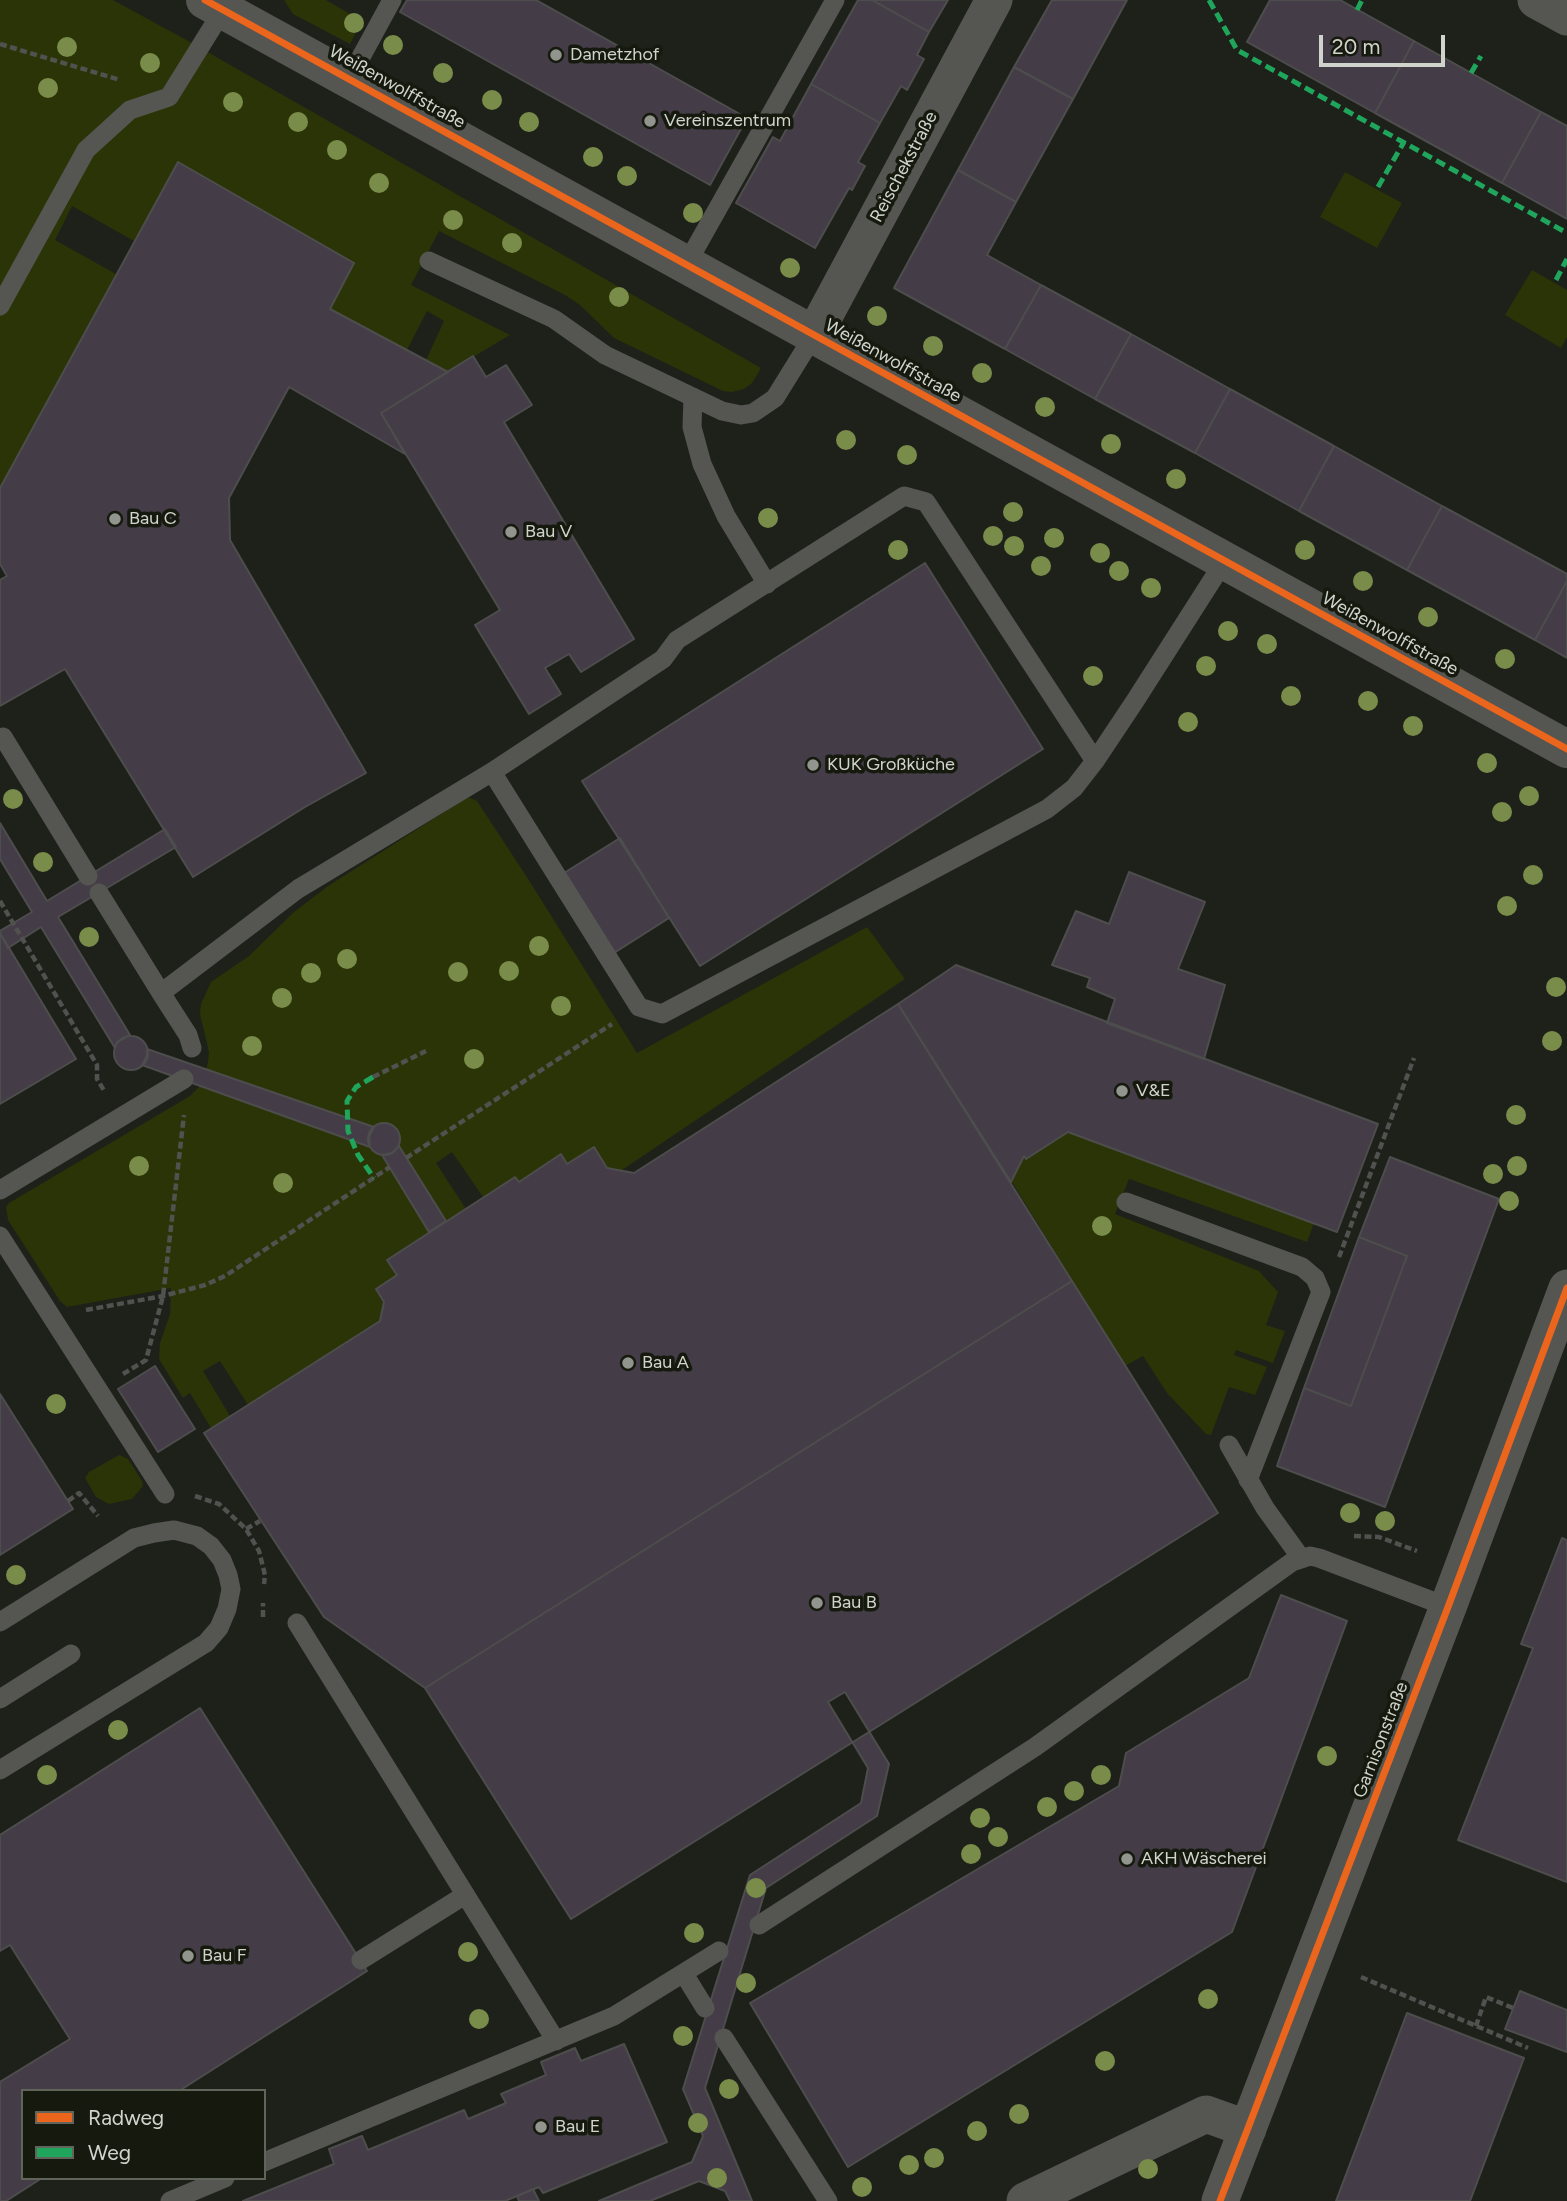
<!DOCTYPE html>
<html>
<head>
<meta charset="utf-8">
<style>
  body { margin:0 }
  #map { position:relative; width:1567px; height:2201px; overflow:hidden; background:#1e201a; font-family:Figtree,sans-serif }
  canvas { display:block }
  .legend { position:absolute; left:21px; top:2089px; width:245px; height:91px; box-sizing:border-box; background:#161a0e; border:2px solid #61645a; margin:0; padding:9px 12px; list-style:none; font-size:21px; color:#d1d4cc }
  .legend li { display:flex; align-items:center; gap:14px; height:35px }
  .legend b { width:35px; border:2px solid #61645a }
  .scale { position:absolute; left:1319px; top:35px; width:126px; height:32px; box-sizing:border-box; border:4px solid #d1d4cc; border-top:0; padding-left:9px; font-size:21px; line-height:24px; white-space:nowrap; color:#d1d4cc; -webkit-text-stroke:5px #161a0e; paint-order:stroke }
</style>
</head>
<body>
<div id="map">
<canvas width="1567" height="2201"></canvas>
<ul class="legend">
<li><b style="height:9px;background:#eb651d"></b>Radweg</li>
<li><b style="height:9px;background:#20a55d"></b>Weg</li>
</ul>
<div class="scale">20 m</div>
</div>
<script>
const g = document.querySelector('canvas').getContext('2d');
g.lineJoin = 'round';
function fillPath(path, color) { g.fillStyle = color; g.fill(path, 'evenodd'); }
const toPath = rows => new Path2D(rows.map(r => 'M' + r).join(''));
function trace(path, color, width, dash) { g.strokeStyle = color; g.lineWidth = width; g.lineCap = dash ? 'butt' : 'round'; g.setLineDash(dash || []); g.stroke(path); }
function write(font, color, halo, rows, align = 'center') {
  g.font = font + ' Figtree,sans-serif'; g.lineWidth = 7; g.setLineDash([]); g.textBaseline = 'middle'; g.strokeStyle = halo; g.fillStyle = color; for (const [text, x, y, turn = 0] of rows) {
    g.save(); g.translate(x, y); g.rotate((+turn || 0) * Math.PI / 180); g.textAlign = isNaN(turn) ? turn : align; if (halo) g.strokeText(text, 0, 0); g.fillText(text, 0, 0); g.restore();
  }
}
fillPath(toPath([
  [0,0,113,0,190,42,761,368,752,383,744,389,732,392,723,391,614,338,580,305,565,295,439,231,411,285,510,335,448,372,426,360,444,321,427,311,407,350,330,309,354,263,178,162,134,241,72,206,55,240,116,274,0,488],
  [284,0,326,0,362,21,350,44,293,14],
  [1345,172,1402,203,1377,248,1320,217],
  [1532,270,1567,290,1567,337,1561,348,1505,315],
  [468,797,477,801,525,874,637,1053,867,927,905,979,622,1170,567,1164,561,1154,519,1182,515,1177,483,1197,452,1152,436,1163,466,1209,387,1259,397,1275,376,1289,384,1305,380,1321,248,1405,220,1361,203,1371,230,1416,211,1428,190,1393,183,1398,159,1359,160,1343,170,1314,171,1288,67,1307,60,1301,8,1220,6,1207,9,1203,190,1096,198,1088,205,1075,208,1062,209,1052,200,1014,201,1004,211,982,249,956,294,912,328,886],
  [1068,1132,1314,1223,1307,1242,1129,1179,1115,1214,1259,1271,1278,1292,1266,1325,1285,1331,1273,1363,1236,1350,1234,1355,1267,1367,1255,1395,1229,1387,1211,1435,1206,1434,1167,1393,1143,1356,1125,1366,1012,1182,1024,1156,1026,1158],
  [119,1455,128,1459,142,1481,143,1486,132,1499,109,1504,96,1497,85,1478,89,1472]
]), '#2a3407');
const building = toPath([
  [407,0,536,0,747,118,710,185,400,12,407,0],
  [858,0,872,0,929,32,917,55,924,59,907,90,901,86,880,123,811,84,858,0],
  [872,0,948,0,929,32,872,0],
  [1052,0,1127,0,1073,99,1014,67,1052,0],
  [1270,0,1340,0,1414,41,1375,113,1247,42,1270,0],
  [1414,41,1541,112,1502,183,1375,113,1414,41],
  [1014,67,1073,99,1016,202,958,170,1014,67],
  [811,84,880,123,858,162,865,166,852,190,849,188,815,248,736,203,773,137,780,141,811,84],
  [1541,112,1567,126,1567,219,1502,183,1541,112],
  [178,162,354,263,330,309,448,372,381,413,405,454,289,387,229,498,230,540,366,773,305,807,193,877,65,669,0,706,0,580,7,576,0,564,0,488,178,162],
  [958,170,1016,202,987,255,1041,285,1005,349,894,288,958,170],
  [1041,285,1131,334,1095,399,1005,349,1041,285],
  [1131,334,1230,389,1195,453,1095,399,1131,334],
  [473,356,486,377,506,365,532,405,504,422,634,639,581,672,569,654,545,668,561,694,529,714,475,625,500,610,381,413,473,356],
  [1230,389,1334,446,1299,511,1195,453,1230,389],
  [1334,446,1442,506,1407,570,1299,511,1334,446],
  [1442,506,1567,574,1567,581,1535,640,1407,570,1442,506],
  [925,563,1043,749,700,966,582,781,925,563],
  [1567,581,1567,658,1535,640,1567,581],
  [0,823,47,901,165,829,176,847,58,917,130,1035,117,1042,115,1048,41,927,8,948,0,933,0,931,32,912,0,859,0,823],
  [620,838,669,918,614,953,564,873,620,838],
  [1129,872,1205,902,1178,969,1225,985,1204,1059,1107,1023,1115,999,1087,987,1090,978,1052,965,1076,911,1109,924,1129,872],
  [0,933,76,1059,0,1104,0,933],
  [956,965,1378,1124,1337,1232,1068,1132,1026,1159,1024,1156,1011,1182,898,1004,956,965],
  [898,1004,1072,1281,425,1688,324,1617,204,1433,380,1321,384,1302,376,1289,397,1275,387,1260,515,1177,519,1182,561,1154,567,1164,594,1147,607,1168,634,1173,898,1004],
  '114 1053a17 17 0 1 1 34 0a17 17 0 1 1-34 0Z',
  [147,1049,374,1127,369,1137,370,1147,142,1065,147,1056,147,1049],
  '368 1139a16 16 0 1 1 32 0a16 16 0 1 1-32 0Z',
  [399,1146,446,1221,429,1232,382,1155,392,1153,399,1146],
  [1390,1157,1499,1199,1385,1507,1277,1466,1304,1388,1351,1406,1407,1256,1359,1237,1390,1157],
  [1359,1237,1407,1256,1351,1406,1304,1388,1359,1237],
  [1072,1281,1218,1513,571,1919,425,1688,1072,1281],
  [155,1366,195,1429,158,1452,118,1389,155,1366],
  [0,1394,73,1509,0,1555,0,1394],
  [1562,1538,1567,1540,1567,1882,1458,1840,1533,1648,1521,1644,1562,1538],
  [1281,1595,1347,1621,1232,1932,848,2167,750,2003,1119,1786,1126,1753,1249,1678,1281,1595],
  [845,1692,889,1764,877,1816,766,1888,705,2088,752,2201,730,2201,725,2191,699,2181,650,2201,599,2201,692,2162,703,2136,683,2089,750,1875,861,1803,868,1768,828,1702,845,1692],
  [200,1708,367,1971,179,2091,23,2091,23,2178,42,2178,6,2201,0,2201,0,2082,70,2039,10,1945,0,1951,0,1835,200,1708],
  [1520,1991,1567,2010,1567,2052,1505,2029,1520,1991],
  [1407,2013,1524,2058,1470,2201,1336,2201,1407,2013],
  [624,2044,667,2142,543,2193,539,2187,505,2201,243,2201,334,2164,329,2149,362,2136,368,2150,464,2110,468,2119,506,2103,501,2094,546,2075,541,2062,575,2048,581,2061,624,2044],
  [533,2189,539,2201,519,2201,517,2196,533,2189]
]);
fillPath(building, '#443c46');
trace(building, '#4e4d4d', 2);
trace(toPath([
  [0,44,120,80],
  [0,901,97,1065,97,1079,105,1092],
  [373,1077,426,1051],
  [406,1158,612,1024],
  [1339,1257,1414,1058],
  [86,1310,163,1296,205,1285,225,1276,390,1167],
  [123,1374,146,1360,163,1296,184,1115],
  [195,1496,219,1504,246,1529,259,1551,265,1575,264,1584],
  [68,1501,79,1493,98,1516],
  [246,1529,260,1521],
  [1354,1536,1379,1537,1417,1551],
  [263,1617,263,1603],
  [1361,1977,1528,2048],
  [1476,2026,1486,1997,1513,2008]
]), '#51514f', 4.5, [7, 3.5]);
trace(toPath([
  [349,79,392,0],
  [429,261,554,319,605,355,722,411,741,415,753,413,775,398,814,335],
  [686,265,835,0],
  [0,306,86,150,130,110,169,97,223,10],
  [693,397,692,427,702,464,726,516,767,584],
  [3,737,88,876],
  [492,772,639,1007,662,1014,1047,809,1074,788,1095,761,1135,701,1225,560],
  [99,893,161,993],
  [192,1048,188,1035,161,993,298,889,492,772,663,659,677,640,904,496,926,502,1095,761],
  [0,1190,184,1079],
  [1126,1202,1302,1267,1315,1278,1321,1292,1248,1480],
  [0,1236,165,1494],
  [1229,1445,1265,1508,1301,1558],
  [0,1622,134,1538,154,1533,174,1530,197,1536,211,1546,222,1560,228,1575,231,1589,227,1609,219,1628,206,1643,0,1770],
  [297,1623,556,2041],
  [0,1699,71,1654],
  [759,1925,1035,1747,1292,1562,1310,1556,1319,1558,1448,1607],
  [361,1960,465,1895],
  [684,1974,705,2008],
  [724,2038,828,2201],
  [264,2162,614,2016,719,1951],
  [170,2201,225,2178]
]), '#555652', 19);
trace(toPath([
  [1536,0,1567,17],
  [814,335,994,0],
  [1025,2201,1206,2114,1248,2129],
  [1220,2201,1448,1607,1567,1288]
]), '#555652', 37);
trace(toPath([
  [205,0,1567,749]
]), '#555652', 38);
trace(toPath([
  [1209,0,1237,50,1567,233],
  [1357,10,1362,0],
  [1471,73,1481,56],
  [1378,187,1404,142],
  [1556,280,1567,259],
  [373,1077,356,1087,347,1101,348,1131,358,1155,374,1178]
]), '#20a55d', 5, [10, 5]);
trace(toPath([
  [205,0,1567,749],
  [1220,2201,1448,1607,1567,1288]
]), '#eb651d', 7);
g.fillStyle = '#7a8c4a';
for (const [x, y] of [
  [354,23],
  [393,45],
  [67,47],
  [150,63],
  [443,73],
  [48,88],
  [492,100],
  [233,102],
  [298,122],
  [529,122],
  [337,150],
  [593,157],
  [627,176],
  [379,183],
  [693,213],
  [453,220],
  [512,243],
  [790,268],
  [619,297],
  [877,316],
  [933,346],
  [982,373],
  [1045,407],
  [846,440],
  [1111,444],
  [907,455],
  [1176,479],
  [1013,512],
  [768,518],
  [993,536],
  [1054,538],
  [1014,546],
  [898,550],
  [1305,550],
  [1100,553],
  [1041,566],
  [1119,571],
  [1363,581],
  [1151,588],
  [1428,617],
  [1228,631],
  [1267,644],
  [1505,659],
  [1206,666],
  [1093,676],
  [1291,696],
  [1368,701],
  [1188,722],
  [1413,726],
  [1487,763],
  [1529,796],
  [13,799],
  [1502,812],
  [43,862],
  [1533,875],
  [1507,906],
  [89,937],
  [539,946],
  [347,959],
  [509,971],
  [458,972],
  [311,973],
  [1556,987],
  [282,998],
  [561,1006],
  [1552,1041],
  [252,1046],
  [474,1059],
  [1516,1115],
  [139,1166],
  [1517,1166],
  [1493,1174],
  [283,1183],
  [1509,1201],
  [1102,1226],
  [56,1404],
  [1350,1513],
  [1385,1521],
  [16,1575],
  [118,1730],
  [1327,1756],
  [47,1775],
  [1101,1775],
  [1074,1791],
  [1047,1807],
  [980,1818],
  [998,1837],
  [971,1854],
  [756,1888],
  [694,1933],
  [468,1952],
  [746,1983],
  [1208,1999],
  [479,2019],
  [683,2036],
  [1105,2061],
  [729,2089],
  [1019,2114],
  [698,2123],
  [977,2131],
  [934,2158],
  [909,2165],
  [1148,2169],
  [717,2178],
  [862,2187]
]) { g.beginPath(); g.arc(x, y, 10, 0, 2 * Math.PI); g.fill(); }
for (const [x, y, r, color] of [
  [556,55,7,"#92958e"],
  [650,121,7,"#92958e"],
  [115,519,7,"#92958e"],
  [511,532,7,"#92958e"],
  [813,765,7,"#92958e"],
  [1122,1091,7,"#92958e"],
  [628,1363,7,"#92958e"],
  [817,1603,7,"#92958e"],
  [1127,1859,7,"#92958e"],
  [188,1956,7,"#92958e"],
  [541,2127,7,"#92958e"]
]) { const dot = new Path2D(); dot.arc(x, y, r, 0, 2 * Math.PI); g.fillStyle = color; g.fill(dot); trace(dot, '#161a0e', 2.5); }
write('18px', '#d1d4cc', '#161a0e', [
  ["Dametzhof",570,55],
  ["Vereinszentrum",664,121],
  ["Bau C",129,519],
  ["Bau V",525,532],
  ["KUK Großküche",827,765],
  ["V&E",1136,1091],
  ["Bau A",642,1363],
  ["Bau B",831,1603],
  ["AKH Wäscherei",1141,1859],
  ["Bau F",202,1956],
  ["Bau E",555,2127]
], 'left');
write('18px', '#d1d4cc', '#161a0e', [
  ["Weißenwolffstraße",397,87,29],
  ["Reischekstraße",904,167,-62],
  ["Weißenwolffstraße",893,361,29],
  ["Weißenwolffstraße",1390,634,29],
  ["Garnisonstraße",1381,1740,-69]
]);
</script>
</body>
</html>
